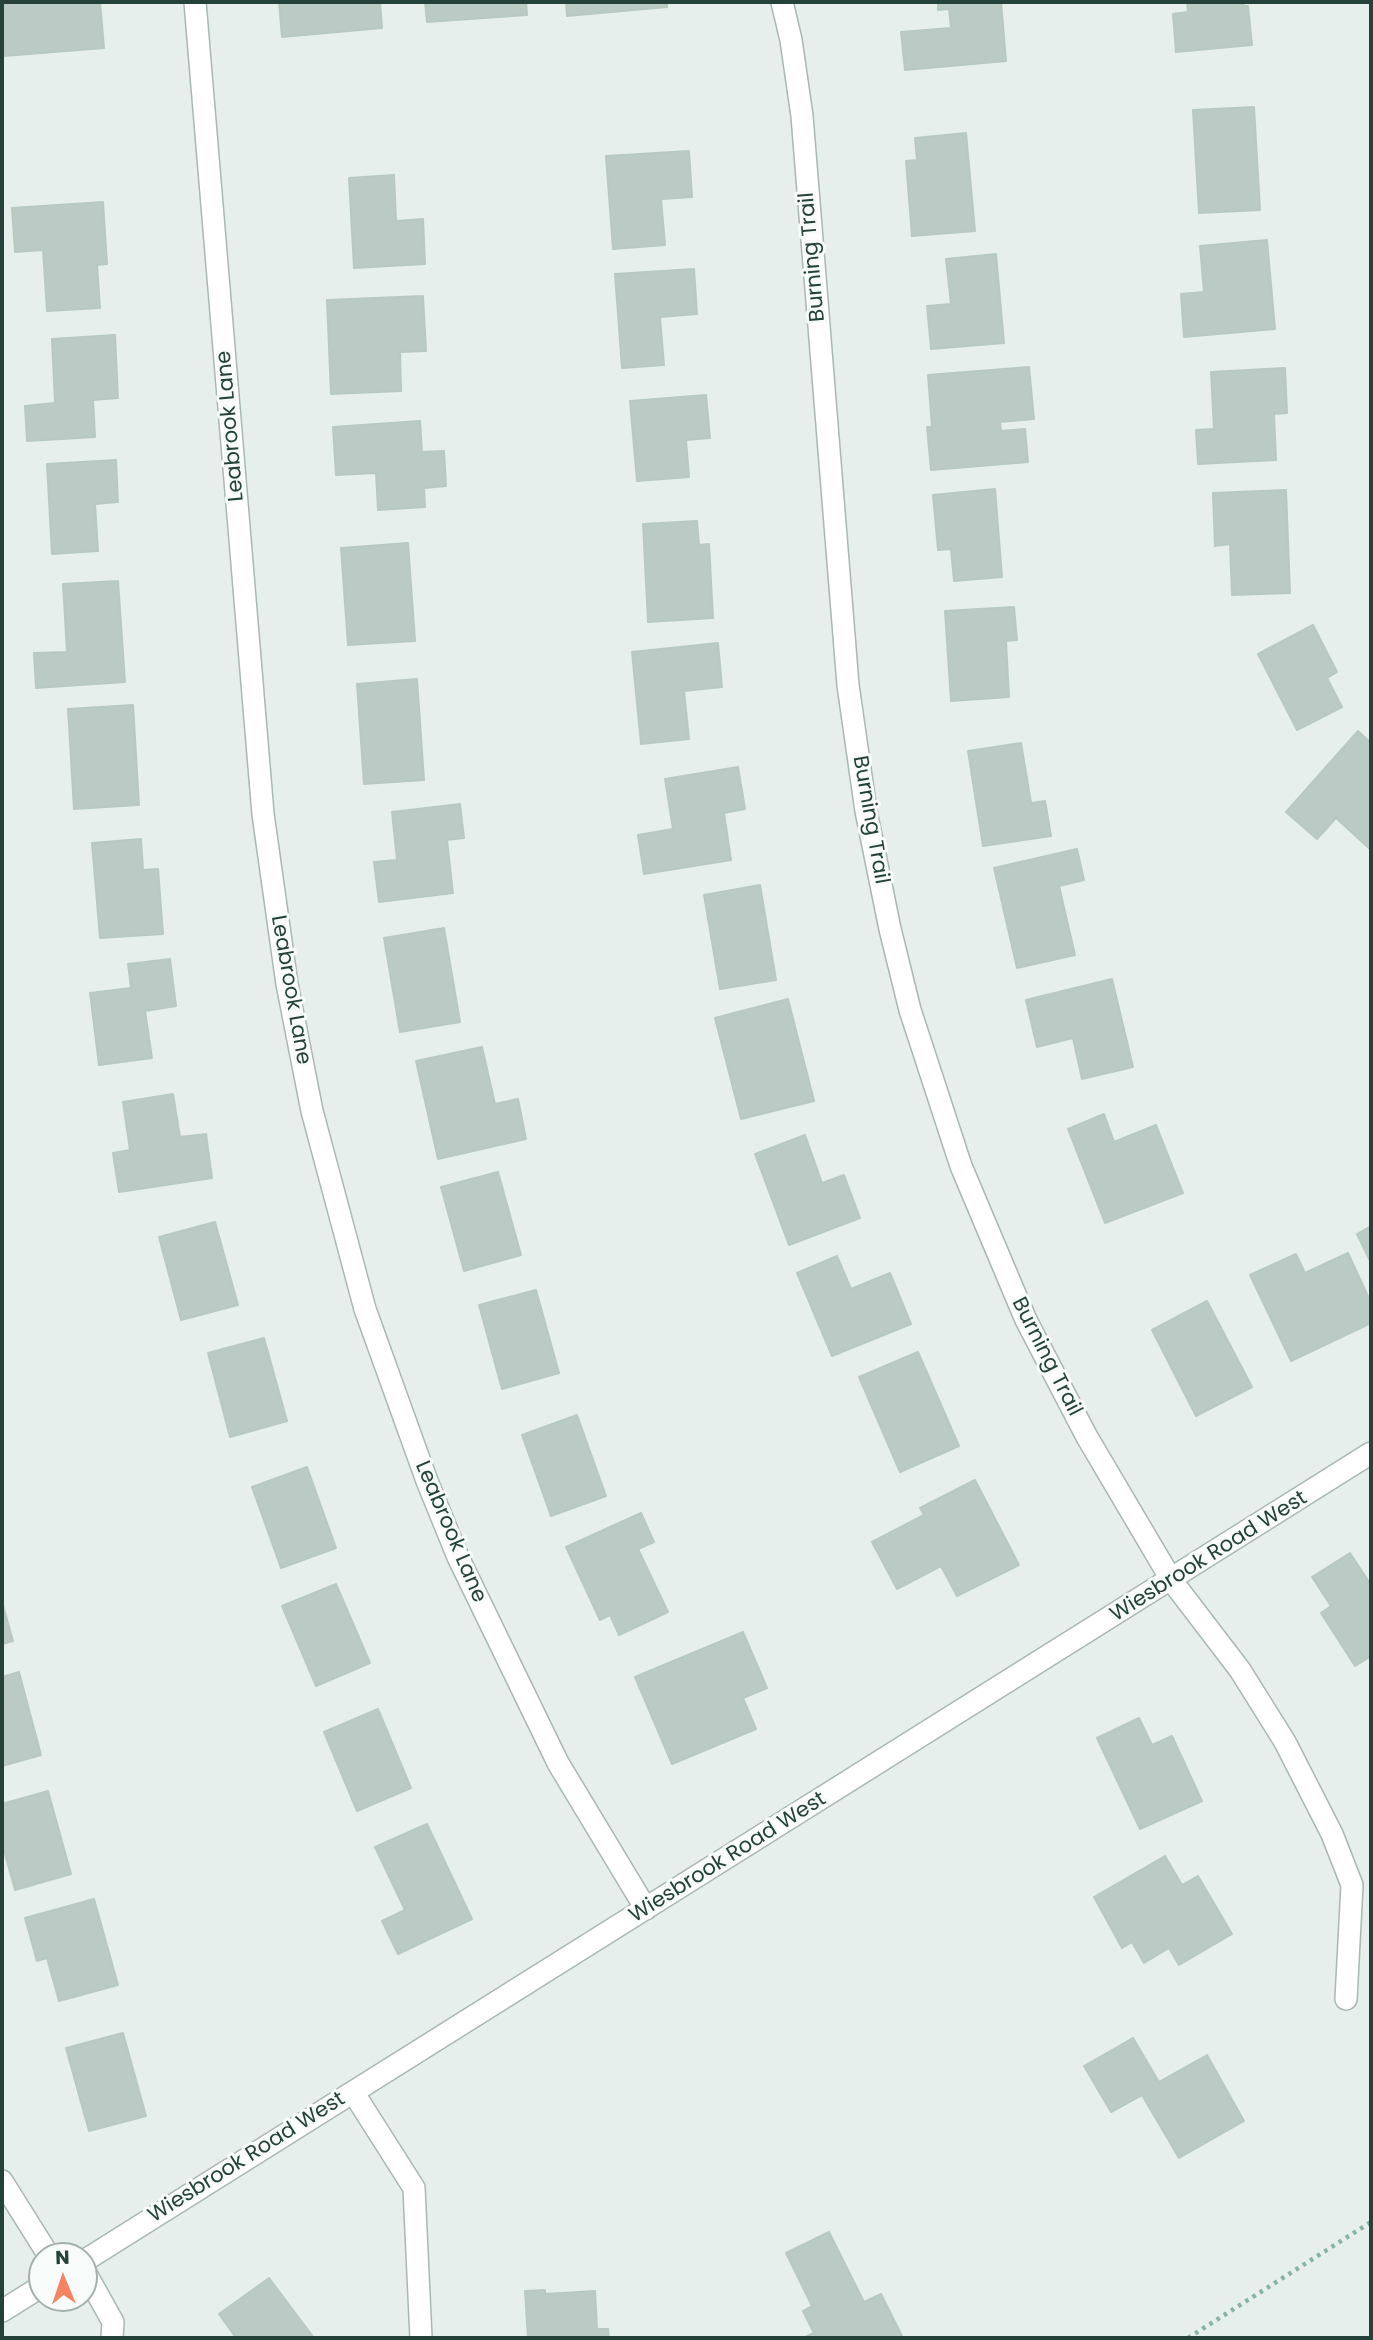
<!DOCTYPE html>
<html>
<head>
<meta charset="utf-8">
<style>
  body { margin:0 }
  #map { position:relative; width:1373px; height:2340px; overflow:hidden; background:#e6efeb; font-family:Poppins,sans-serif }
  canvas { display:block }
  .frame { position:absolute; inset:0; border:4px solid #24423a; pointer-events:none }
  .north { position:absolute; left:28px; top:2242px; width:70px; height:70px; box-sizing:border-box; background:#f7fbf9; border:2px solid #a3b1ad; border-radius:50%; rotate:358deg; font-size:19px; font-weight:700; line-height:28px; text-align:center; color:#24423a }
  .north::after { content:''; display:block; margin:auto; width:24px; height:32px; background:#f4845f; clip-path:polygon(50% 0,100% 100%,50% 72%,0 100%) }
</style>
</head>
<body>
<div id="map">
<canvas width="1373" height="2340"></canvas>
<div class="frame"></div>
<div class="north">N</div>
</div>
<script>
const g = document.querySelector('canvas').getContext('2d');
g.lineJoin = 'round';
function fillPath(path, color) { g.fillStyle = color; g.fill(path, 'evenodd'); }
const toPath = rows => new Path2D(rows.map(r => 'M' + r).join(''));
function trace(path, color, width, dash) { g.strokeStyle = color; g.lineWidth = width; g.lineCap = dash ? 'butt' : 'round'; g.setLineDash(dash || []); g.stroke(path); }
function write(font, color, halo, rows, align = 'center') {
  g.font = font + ' Poppins,sans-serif'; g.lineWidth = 6; g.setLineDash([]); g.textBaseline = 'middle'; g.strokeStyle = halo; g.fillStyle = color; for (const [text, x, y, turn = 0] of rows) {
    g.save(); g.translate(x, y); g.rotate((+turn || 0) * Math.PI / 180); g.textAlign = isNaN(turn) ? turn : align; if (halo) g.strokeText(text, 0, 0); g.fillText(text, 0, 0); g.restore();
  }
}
const building = toPath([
  [2,2,100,2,104,48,4,56,2,2],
  [279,2,380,2,382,28,282,37,279,2],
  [425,2,526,2,527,15,427,22,425,2],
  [566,2,667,2,667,7,567,16,566,2],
  [938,2,1001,2,1006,61,905,70,901,32,951,28,949,9,938,10,938,2],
  [1187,2,1243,2,1244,6,1248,6,1252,45,1176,52,1173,14,1188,12,1187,2],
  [1254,107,1260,210,1199,213,1193,110,1254,107],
  [966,133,975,231,912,236,906,161,917,160,915,138,966,133],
  [689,151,692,197,661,199,665,245,613,249,606,156,689,151],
  [394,175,396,221,423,219,425,264,354,268,349,178,394,175],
  [103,202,107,264,97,265,100,308,47,311,43,250,15,252,12,208,103,202],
  [1267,240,1275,329,1184,337,1181,294,1204,292,1200,246,1267,240],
  [996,254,1004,343,931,349,927,306,951,304,946,259,996,254],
  [694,269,697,314,660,317,664,365,622,368,615,274,694,269],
  [423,296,426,351,400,352,401,391,331,394,327,300,423,296],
  [115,335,118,398,93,400,95,437,27,441,25,406,55,403,52,339,115,335],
  [1029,367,1034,419,1000,422,1001,431,1025,429,1028,462,931,470,927,427,932,427,928,375,1029,367],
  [1285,368,1287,413,1274,414,1276,460,1198,464,1196,430,1214,429,1211,372,1285,368],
  [706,395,710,438,686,440,689,477,637,481,630,401,706,395],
  [420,421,422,452,444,451,446,486,424,488,425,507,378,510,376,473,336,475,333,427,420,421],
  [116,460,118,502,95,504,98,551,52,554,47,464,116,460],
  [995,489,1002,577,954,581,951,549,938,550,933,495,995,489],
  [1286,490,1290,593,1232,595,1230,544,1215,546,1213,493,1286,490],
  [697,521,699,545,709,544,713,618,648,622,643,524,697,521],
  [408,543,415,641,348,645,341,548,408,543],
  [118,581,125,682,36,688,34,653,67,652,63,584,118,581],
  [1014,607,1017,640,1006,641,1009,697,951,701,945,611,1014,607],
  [1313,625,1337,672,1327,678,1342,707,1297,730,1258,654,1313,625],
  [718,643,722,687,684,691,689,739,641,744,632,652,718,643],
  [417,679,424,780,364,784,357,684,417,679],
  [133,705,139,805,74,809,68,709,133,705],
  [1358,731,1371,743,1371,850,1336,818,1317,839,1286,812,1358,731],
  [1021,743,1031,803,1045,801,1051,836,983,846,968,751,1021,743],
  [738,767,745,809,724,813,731,860,644,874,638,835,673,829,665,779,738,767],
  [460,804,464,838,447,840,453,893,379,902,374,862,397,860,392,812,460,804],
  [141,839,143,870,158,869,163,934,100,938,92,843,141,839],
  [1077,849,1084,880,1059,886,1075,955,1017,968,994,868,1077,849],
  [760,885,776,980,720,989,704,895,760,885],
  [444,928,460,1022,400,1032,384,938,444,928],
  [170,959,176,1006,145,1011,152,1058,99,1065,90,993,131,988,128,964,170,959],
  [1112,979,1133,1067,1082,1079,1073,1038,1037,1047,1026,1000,1112,979],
  [788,999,814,1101,741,1119,715,1018,788,999],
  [482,1047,495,1104,518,1099,526,1139,438,1159,416,1061,482,1047],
  [173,1094,180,1137,206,1134,212,1178,119,1192,113,1153,130,1150,123,1102,173,1094],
  [1104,1114,1114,1142,1156,1125,1183,1193,1105,1223,1068,1129,1104,1114],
  [805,1135,822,1183,844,1175,860,1218,789,1245,755,1154,805,1135],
  [498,1172,521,1255,464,1271,441,1187,498,1172],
  [215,1222,238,1305,181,1320,159,1237,215,1222],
  [1371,1226,1371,1263,1357,1234,1371,1226],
  [1348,1253,1371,1303,1371,1323,1291,1361,1250,1275,1296,1254,1305,1273,1348,1253],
  [837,1256,851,1289,890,1273,911,1324,832,1356,797,1273,837,1256],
  [536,1290,559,1373,502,1389,479,1305,536,1290],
  [1207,1301,1252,1387,1196,1416,1152,1330,1207,1301],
  [264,1338,287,1421,230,1437,208,1353,264,1338],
  [918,1352,959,1446,900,1472,859,1377,918,1352],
  [577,1415,606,1496,551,1516,522,1435,577,1415],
  [307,1467,336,1548,281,1568,252,1487,307,1467],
  [975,1480,1019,1565,957,1596,941,1566,897,1589,872,1542,924,1515,920,1508,975,1480],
  [641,1513,654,1542,638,1549,668,1612,619,1635,610,1615,600,1620,566,1547,641,1513],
  [1350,1553,1371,1585,1371,1656,1355,1666,1321,1613,1331,1606,1312,1577,1350,1553],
  [336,1584,370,1663,316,1686,282,1606,336,1584],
  [2,1602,13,1641,2,1644,2,1602],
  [743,1632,767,1688,743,1698,756,1729,672,1764,635,1677,743,1632],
  [19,1672,41,1755,2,1766,2,1677,19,1672],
  [378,1709,411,1788,357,1811,324,1732,378,1709],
  [1139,1718,1152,1745,1172,1736,1202,1801,1140,1829,1097,1738,1139,1718],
  [48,1791,71,1874,15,1890,2,1843,2,1804,48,1791],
  [427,1824,472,1919,398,1954,382,1921,405,1910,375,1847,427,1824],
  [1165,1856,1182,1885,1198,1876,1232,1934,1179,1965,1169,1948,1144,1963,1132,1942,1122,1948,1094,1897,1165,1856],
  [94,1899,118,1985,59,2001,47,1958,37,1961,25,1918,94,1899],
  [123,2033,146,2116,89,2131,66,2048,123,2033],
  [1133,2038,1159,2082,1207,2055,1244,2121,1179,2158,1142,2095,1111,2112,1084,2066,1133,2038],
  [829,2232,864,2302,881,2294,903,2338,803,2338,814,2333,803,2311,812,2306,786,2253,829,2232],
  [269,2278,314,2338,236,2338,219,2314,269,2278],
  [545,2290,545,2294,595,2291,597,2329,608,2329,609,2338,528,2338,525,2291,545,2290]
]);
fillPath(building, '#bbcac4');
trace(building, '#b8c9c2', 2);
const minor = toPath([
  [195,2,263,814,287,984,312,1111,365,1309,427,1481,458,1557,558,1763,646,1909],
  [782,2,791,40,802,116,848,685,866,811,890,929,910,1010,961,1166,1026,1320,1087,1437,1172,1581,1240,1670,1285,1742,1332,1834,1352,1885,1346,1999],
  [353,2092,414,2188,421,2338],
  [2,2181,49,2256],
  [84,2261,1371,1453],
  [84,2270,113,2322,112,2338],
  [2,2311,42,2286]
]);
trace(minor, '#a8b8b2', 24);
trace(toPath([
  [1188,2338,1371,2222]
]), '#86b3a5', 4.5, [3.5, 5]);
trace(minor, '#fff', 21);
write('21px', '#24423a', '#f7fbf9', [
  ["Burning Trail",813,257,-95],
  ["Leabrook Lane",231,426,-95],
  ["Burning Trail",870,820,80],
  ["Leabrook Lane",290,990,80],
  ["Burning Trail",1046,1357,63],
  ["Leabrook Lane",450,1532,67],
  ["Wiesbrook Road West",1209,1557,-32],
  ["Wiesbrook Road West",728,1858,-32],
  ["Wiesbrook Road West",247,2158,-32]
]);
</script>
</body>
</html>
